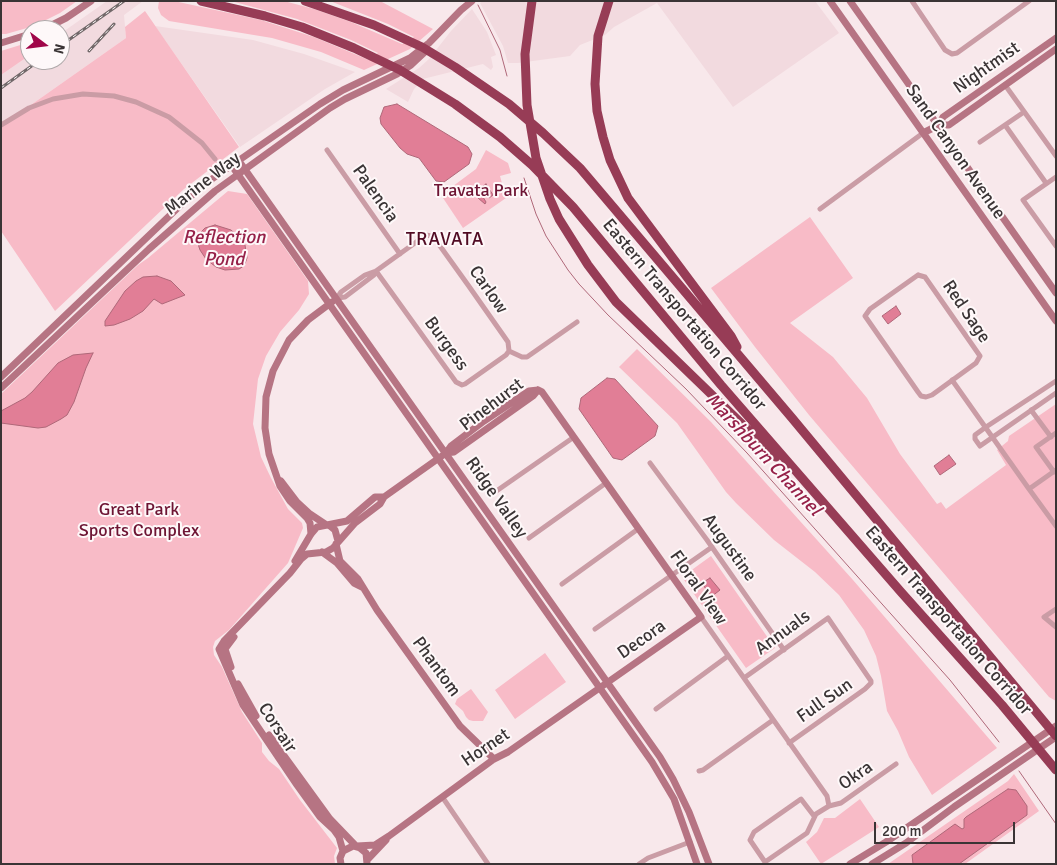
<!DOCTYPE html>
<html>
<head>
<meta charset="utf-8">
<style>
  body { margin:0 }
  #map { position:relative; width:1057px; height:865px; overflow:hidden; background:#f8e8eb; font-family:Signika,sans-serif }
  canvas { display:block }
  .frame { position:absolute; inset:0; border:2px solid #3a3435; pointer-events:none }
  .north { position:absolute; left:20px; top:20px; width:50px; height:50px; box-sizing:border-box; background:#fef8f9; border:1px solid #b0aaab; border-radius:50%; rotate:105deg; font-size:14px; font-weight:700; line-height:20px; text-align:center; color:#3a3435 }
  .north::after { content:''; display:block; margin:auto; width:18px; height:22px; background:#a00649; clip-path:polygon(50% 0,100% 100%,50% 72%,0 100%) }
  .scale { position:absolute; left:874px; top:822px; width:141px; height:22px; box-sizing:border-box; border:2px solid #3a3435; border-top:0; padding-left:6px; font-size:15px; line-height:18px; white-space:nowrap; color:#3a3435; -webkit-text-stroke:4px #fef8f9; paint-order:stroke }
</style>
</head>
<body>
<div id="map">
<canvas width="1057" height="865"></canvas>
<div class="frame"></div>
<div class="north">N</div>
<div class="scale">200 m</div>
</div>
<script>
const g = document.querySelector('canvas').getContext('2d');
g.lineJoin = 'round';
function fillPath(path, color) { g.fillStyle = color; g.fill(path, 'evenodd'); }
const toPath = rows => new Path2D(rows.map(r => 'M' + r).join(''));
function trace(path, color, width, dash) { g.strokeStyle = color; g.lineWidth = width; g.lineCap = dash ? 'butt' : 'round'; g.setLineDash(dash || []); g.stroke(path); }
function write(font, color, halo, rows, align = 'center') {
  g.font = font + ' Signika,sans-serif'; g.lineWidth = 4; g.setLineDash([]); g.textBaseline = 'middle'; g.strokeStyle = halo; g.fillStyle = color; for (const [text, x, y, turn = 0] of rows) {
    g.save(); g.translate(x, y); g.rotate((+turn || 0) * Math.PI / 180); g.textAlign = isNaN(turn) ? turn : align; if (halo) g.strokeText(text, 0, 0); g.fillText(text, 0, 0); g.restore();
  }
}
fillPath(toPath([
  [107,1,143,1,124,15,126,38,1,126,1,75,30,55,30,60,60,60,60,34],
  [483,1,815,1,839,33,733,107,657,3,614,27,605,35,580,45,570,56,518,63,508,63,503,46,480,3],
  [472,9,487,32,496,55,491,57,493,67,491,70,483,64,423,79,414,89,408,102,386,89,419,68,429,59,451,31],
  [155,26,253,40,304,54,355,72,325,89,240,147]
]), '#f2dadf');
fillPath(toPath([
  [1,1,77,1,60,13,34,26,6,34,1,34],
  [159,1,174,1,261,20,314,37,369,60,378,53,351,40,297,19,231,1,284,1,314,9,351,22,402,44,414,37,388,24,330,1,380,1,433,29,410,49,364,70,321,52,272,38,169,21,161,15,158,8],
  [145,11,239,147,184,189,55,311,1,231,1,126,126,38,125,27],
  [30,42,30,55,1,75,1,51],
  [486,150,508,163,511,173,500,176,506,198,463,228,441,195,476,169],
  [228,191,247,194,308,281,309,294,299,310,280,332,266,356,258,379,253,424,261,457,271,478,288,509,302,523,303,528,288,563,229,630,215,641,213,647,214,655,222,667,242,712,262,743,262,752,269,761,279,769,300,800,337,848,334,856,335,864,1,864,1,394,138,265,148,258],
  [810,217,853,278,790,323,833,357,867,398,900,454,937,504,941,502,946,509,1006,465,997,450,1008,441,1009,436,1056,404,1056,701,1049,697,809,415,755,347,711,288],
  [637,349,711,422,853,580,997,748,932,795,909,757,898,731,887,711,881,676,876,656,864,630,839,595,815,572,774,540,736,503,726,492,677,423,619,367],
  [711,556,775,648,746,668,682,577],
  [545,653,566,682,515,719,495,690],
  [471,689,488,712,483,721,473,721,469,720,466,717,463,711,455,704,457,699],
  [1014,774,1039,811,965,864,888,864,1008,781],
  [860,799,879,827,821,864,806,842,817,832,824,818,835,818]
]), '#f8bbc7');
const water = toPath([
  [397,104,468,147,472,154,469,164,444,182,436,181,419,158,407,154,400,148,381,124,380,118,384,107,397,104],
  [486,184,493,195,489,198,486,195,483,197,486,202,485,204,478,198,474,189,477,188,480,194,484,192,482,187,486,184],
  [215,225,231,230,240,238,245,245,247,258,244,266,239,269,225,270,216,267,206,259,200,250,198,244,200,233,205,228,215,225],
  [157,276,171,281,185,295,162,304,154,299,143,311,130,319,114,325,105,326,105,321,125,291,136,281,143,277,157,276],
  [896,306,901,314,888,324,882,316,896,306],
  [93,353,86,368,74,402,67,415,61,419,46,427,38,428,1,423,1,411,25,398,32,392,58,363,73,355,93,353],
  [607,378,615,379,658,426,655,436,622,460,613,458,579,409,581,398,607,378],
  [949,455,956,464,940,475,934,466,949,455],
  [710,578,720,590,711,597,702,583,710,578],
  [1008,789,1016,790,1027,806,1027,815,959,864,913,864,912,855,955,824,962,829,964,828,964,819,966,817,1008,789]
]);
fillPath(water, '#e17e96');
trace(water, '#af6879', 1);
trace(toPath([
  [478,5,500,50,507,76],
  [524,178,536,214,546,236,568,270,579,284,608,315,686,389,747,453,950,680,999,742],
  [1019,771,1056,824]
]), '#af6879', 1);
trace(toPath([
  [912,1,945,50,952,54,957,53,1029,1],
  [1005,85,1056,156],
  [1,125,29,108,53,99,83,94,114,96,136,102,169,117,202,143,215,159],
  [1005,125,1046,183],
  [980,142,1024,112],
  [327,150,400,254],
  [1056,177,1023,200,1056,246],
  [820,209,923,133],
  [376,271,456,382,462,385,465,384,506,355,509,351],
  [918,275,925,277,980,356,976,363,932,395,926,397,921,396,918,392,865,316,870,309,918,275],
  [337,298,341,292,365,275,376,271,426,235,431,236,435,239,468,285,508,342,509,351],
  [337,298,345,297,374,275,376,271],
  [509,351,522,357,527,357,577,322],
  [952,380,1029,489,1056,470],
  [1056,381,986,427,975,435,975,439,980,446,1056,393],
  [1031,410,1051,437],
  [650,463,707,540,784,650],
  [1054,472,1036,447,1056,433],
  [1029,489,1056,526],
  [495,492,574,437],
  [529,538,606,483],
  [562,584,638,529],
  [1056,609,1044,617,1056,627],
  [701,617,827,796,829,806],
  [595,629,712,547],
  [744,678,828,618,871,681,871,683,865,689,789,743],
  [656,709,728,656],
  [699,771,703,770,773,720],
  [443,798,488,864],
  [814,816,801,799,754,832,750,840,765,862,807,833,816,814,829,806,841,803,896,764],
  [639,864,648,858,690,842]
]), '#ca9ca5', 5);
trace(toPath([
  [830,1,1056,321],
  [850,1,1056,293],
  [42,30,66,18,91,1],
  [1,43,30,34],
  [939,125,943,117,1056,38],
  [923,133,939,125,949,125,1056,49],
  [239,161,660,757,673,779,689,812,709,864],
  [232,166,652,762,674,799,697,864],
  [1,377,186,200,212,179,320,104,343,90,410,58,429,43,461,10,472,1],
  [1,388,149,249,215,191,330,108,345,99,397,74,411,65,427,50],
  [446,453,454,452,533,396,538,390],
  [281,481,297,502,310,514,325,524],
  [329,525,335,530,338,541],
  [311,534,310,523,307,518,290,501,280,486,269,454,265,428,266,397,273,371,289,340,308,320,332,302],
  [336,544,340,561,358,579,377,610,460,726,494,759],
  [322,552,337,563,354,583,362,587],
  [295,561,311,534,317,527,347,521,375,497,384,497,446,453,451,446,484,421,529,391,538,390],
  [231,667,225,649,234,637],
  [238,684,256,716],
  [269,735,330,819,356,846],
  [357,846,375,845,389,836,494,759,508,752,701,617,542,392,538,390],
  [343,851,339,837,334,830,320,817,297,785,243,705,219,649,224,641,290,573,301,559,307,554,326,552,333,548,355,523,380,504,384,497],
  [368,859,386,840],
  [341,864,340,858,343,851,353,846,360,848,366,853,367,864],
  [850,864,886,842,1056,726],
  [872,864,906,843,954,807,1056,737]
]), '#b67483', 7);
trace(toPath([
  [201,1,265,16,302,27,354,48,400,70,455,104,500,137,532,165,573,207,721,385,901,592,1002,705,1056,770],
  [305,1,374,25,422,47,455,67,509,104,543,133,580,168,792,418,1056,736],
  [532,1,525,54,527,105,536,158,550,199,559,219,588,265,616,302,776,457],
  [609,1,598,36,595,84,597,111,603,137,610,160,628,198,731,336,737,347]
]), '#973c56', 9);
const rail = toPath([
  [60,46,124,1],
  [89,51,114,24],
  [1,88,40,60]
]);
trace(rail, '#716869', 3);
trace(rail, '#fef8f9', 1, [4]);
write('18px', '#3a3435', '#fef8f9', [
  ["Nightmist",987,68,-35],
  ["Sand Canyon Avenue",955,152,55],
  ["Marine Way",203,184,-38],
  ["Palencia",375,194,55],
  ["Carlow",488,290,55],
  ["Red Sage",966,312,56],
  ["Eastern Transportation Corridor",684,315,50],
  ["Burgess",446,344,54],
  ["Pinehurst",492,405,-37],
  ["Ridge Valley",496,498,55],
  ["Augustine",729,548,54],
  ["Floral View",698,588,55],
  ["Eastern Transportation Corridor",948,621,49],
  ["Annuals",783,633,-36],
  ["Decora",642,640,-35],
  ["Phantom",436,667,54],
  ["Full Sun",825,701,-35],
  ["Corsair",277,728,57],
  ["Hornet",486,748,-34],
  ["Okra",856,776,-35]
]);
write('18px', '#6d1433', '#fef8f9', [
  ["Travata Park",481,191],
  ["Great Park",139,510],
  ["Sports Complex",139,531]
]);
write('italic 19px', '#962149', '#fef8f9', [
  ["Reflection",224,238],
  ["Pond",224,260],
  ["Marshburn Channel",763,455,47]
]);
g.letterSpacing = '1px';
write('19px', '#510c24', '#fef8f9', [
  ["TRAVATA",445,240]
]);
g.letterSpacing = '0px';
</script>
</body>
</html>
